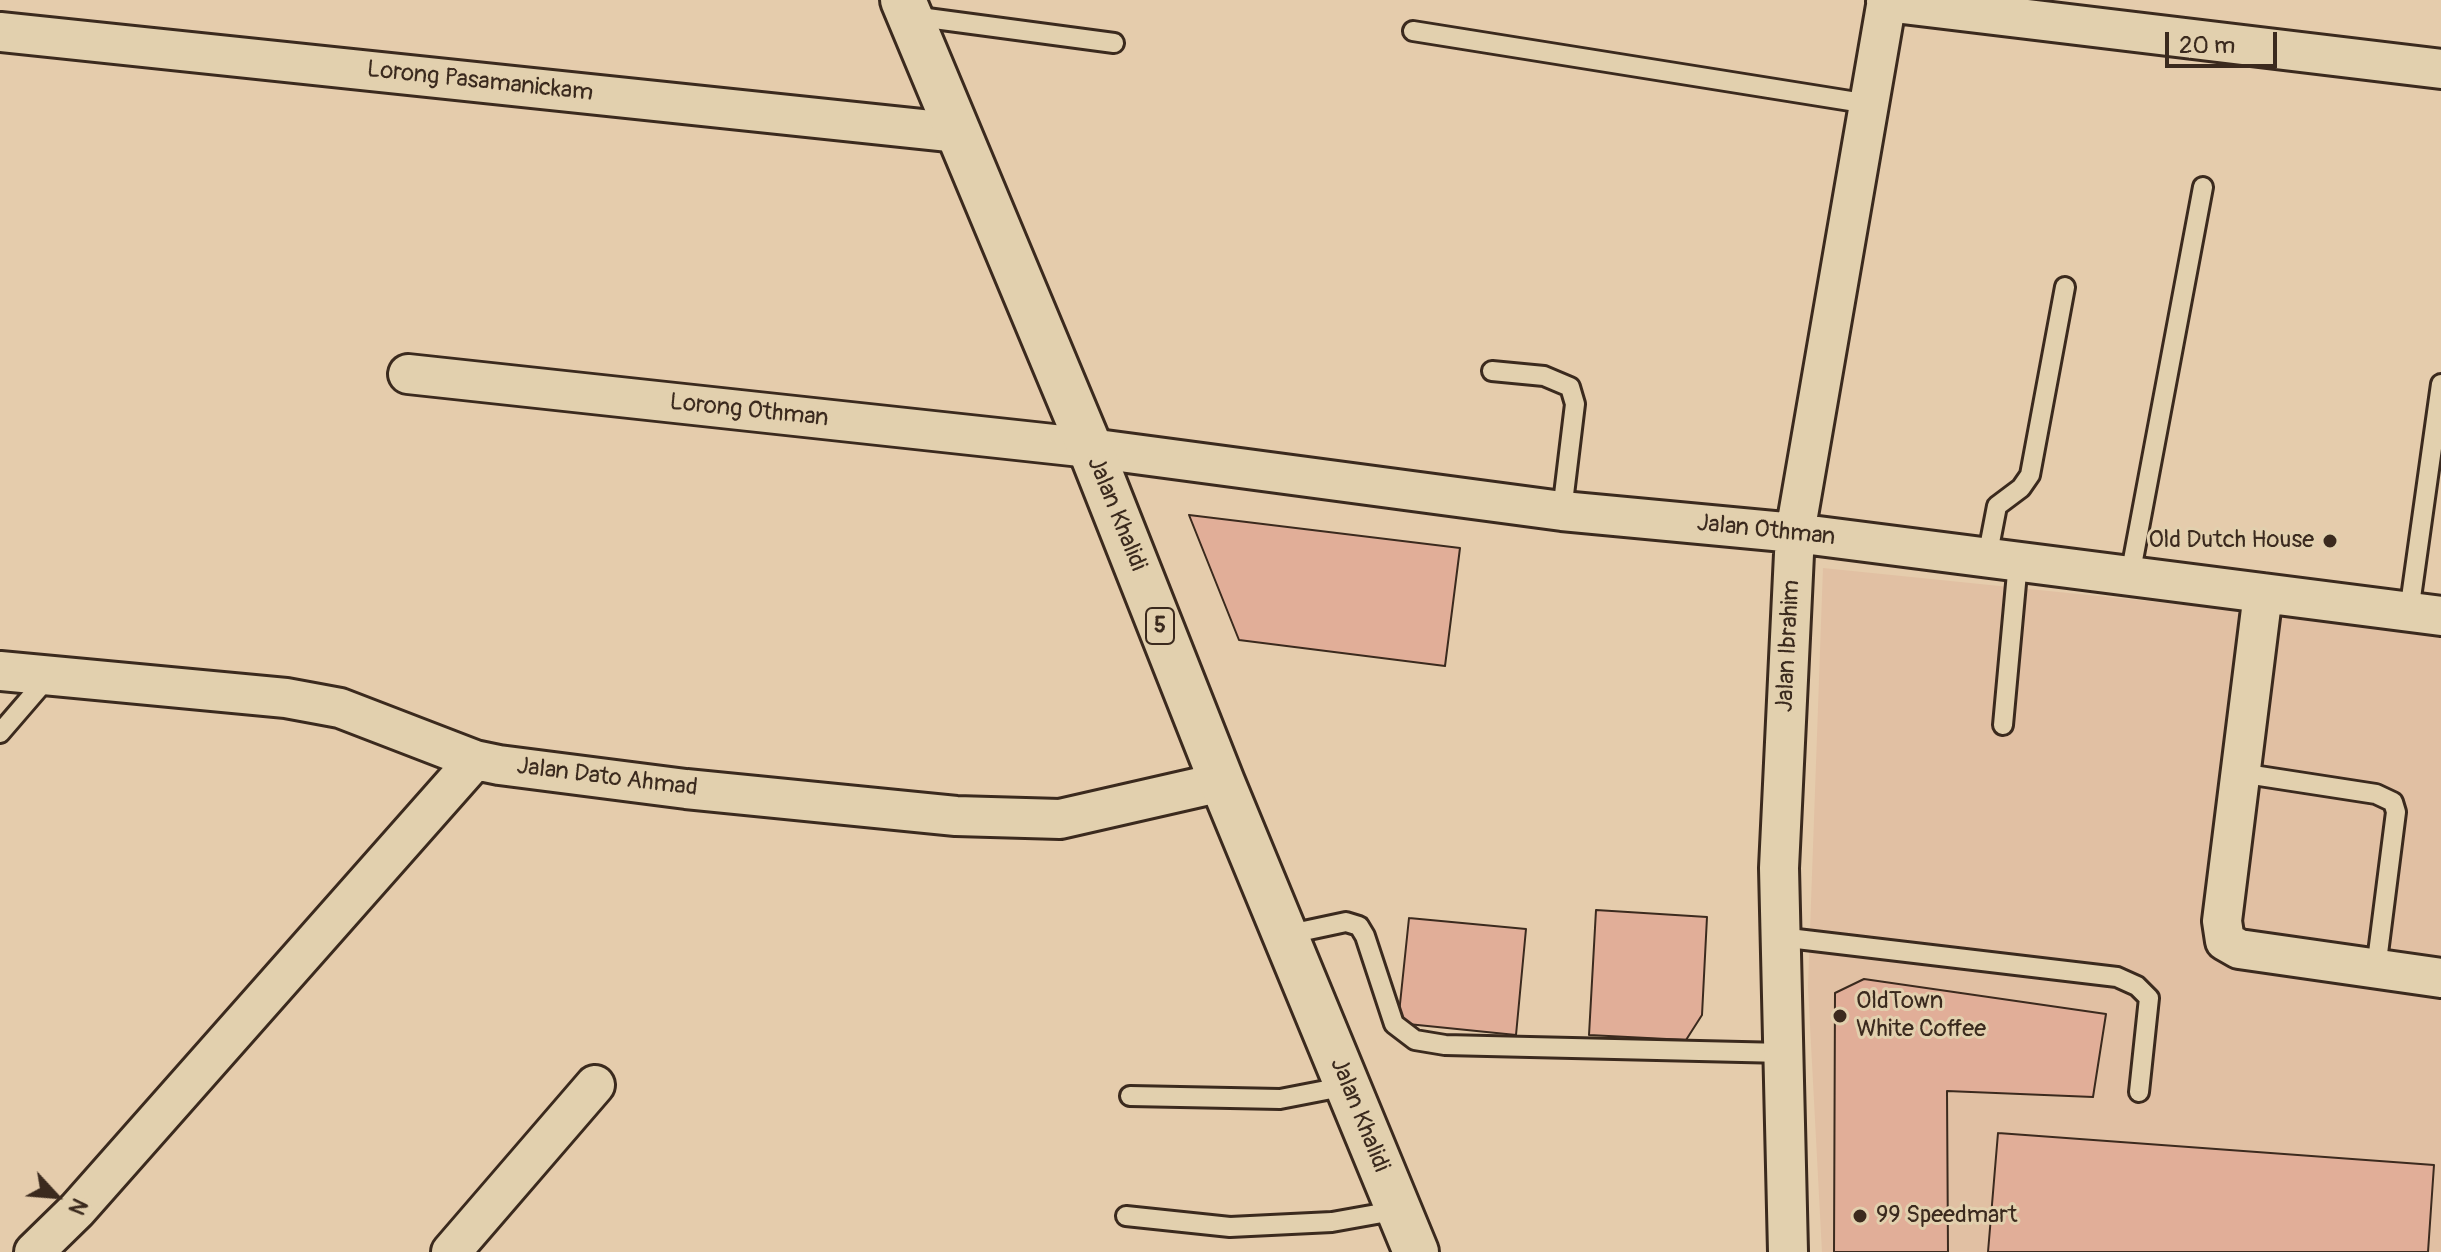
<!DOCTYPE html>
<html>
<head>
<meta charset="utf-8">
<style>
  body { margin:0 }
  #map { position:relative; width:2441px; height:1252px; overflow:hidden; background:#e5ccac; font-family:Pangolin,sans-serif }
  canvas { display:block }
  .north { position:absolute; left:16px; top:1156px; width:80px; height:80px; -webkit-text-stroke:6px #e2d0ae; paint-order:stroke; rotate:116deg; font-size:22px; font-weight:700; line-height:32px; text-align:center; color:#3b2a1e }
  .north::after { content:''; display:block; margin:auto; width:28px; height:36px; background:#3b2a1e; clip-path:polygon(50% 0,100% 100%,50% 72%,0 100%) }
  .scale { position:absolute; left:2165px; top:32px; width:112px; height:36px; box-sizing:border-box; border:4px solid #3b2a1e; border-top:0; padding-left:10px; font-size:24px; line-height:28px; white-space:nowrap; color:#3b2a1e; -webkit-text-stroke:6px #e2d0ae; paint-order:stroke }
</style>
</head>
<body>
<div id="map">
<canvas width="2441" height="1252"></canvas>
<div class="north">N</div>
<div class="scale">20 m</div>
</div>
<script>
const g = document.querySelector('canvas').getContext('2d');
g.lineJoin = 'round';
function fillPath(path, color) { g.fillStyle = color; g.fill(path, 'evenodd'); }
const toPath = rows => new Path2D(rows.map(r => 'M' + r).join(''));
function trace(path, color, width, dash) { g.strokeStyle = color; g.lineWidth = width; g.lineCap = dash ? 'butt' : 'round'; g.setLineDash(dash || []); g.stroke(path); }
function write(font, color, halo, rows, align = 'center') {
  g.font = font + ' Pangolin,sans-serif'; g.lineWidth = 6; g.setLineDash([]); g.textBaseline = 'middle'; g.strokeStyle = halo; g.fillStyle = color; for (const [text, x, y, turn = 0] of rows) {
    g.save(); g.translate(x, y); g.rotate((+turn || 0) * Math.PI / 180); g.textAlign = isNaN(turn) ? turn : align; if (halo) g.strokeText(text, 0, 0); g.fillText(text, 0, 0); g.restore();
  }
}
fillPath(toPath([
  [1823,568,2441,631,2441,1252,1822,1252,1808,987]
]), '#e1c0a3');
const building = toPath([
  [1189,515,1460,548,1445,666,1239,640,1189,515],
  [1596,910,1707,917,1702,1015,1686,1040,1589,1035,1596,910],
  [1409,918,1526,929,1516,1035,1398,1023,1409,918],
  [1864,979,2106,1014,2093,1097,1947,1091,1948,1252,1834,1252,1835,993,1864,979],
  [1998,1133,2434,1165,2428,1252,1988,1252,1998,1133]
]);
fillPath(building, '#e1ae98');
trace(building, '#3b2a1e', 2);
const service = toPath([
  [912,16,1114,43],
  [1413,31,1869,104],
  [1492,371,1544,376,1570,387,1575,404,1562,511],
  [1987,558,1997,506,2021,488,2030,475,2065,287],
  [2130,576,2203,187],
  [2409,612,2441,384],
  [2003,725,2018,562],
  [0,733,50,675],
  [2240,773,2376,794,2393,802,2396,812,2376,969],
  [1285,935,1346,922,1359,926,1365,936,1394,1024,1415,1040,1445,1045,1784,1053],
  [1780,937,2117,977,2137,986,2149,998,2139,1092],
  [1130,1096,1280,1099,1347,1086],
  [1126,1216,1230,1227,1332,1222,1399,1210]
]);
const minor = toPath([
  [1886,2,2441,69],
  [0,32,959,133],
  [408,374,1090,448,1562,511,1795,533,2441,616],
  [2263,593,2222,921,2225,941,2239,949,2441,978],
  [0,671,286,698,340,708,475,760,499,765,686,789,956,816,1060,819,1222,782],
  [34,1252,77,1210,475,760],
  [451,1252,595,1085],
  [1788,1252,1779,868,1795,533,1887,0]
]);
const primary = toPath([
  [903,0,1090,448,1222,782,1416,1252]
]);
trace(service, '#3b2a1e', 24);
trace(minor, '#3b2a1e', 44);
trace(primary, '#3b2a1e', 50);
trace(service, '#e2d0ae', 18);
trace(minor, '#e2d0ae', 38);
trace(primary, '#e2d0ae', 44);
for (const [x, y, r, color] of [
  [2330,541,8,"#3b2a1e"],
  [1840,1016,8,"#3b2a1e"],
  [1860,1216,8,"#3b2a1e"]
]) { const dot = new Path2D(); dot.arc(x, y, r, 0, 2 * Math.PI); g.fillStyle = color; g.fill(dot); trace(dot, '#e2d0ae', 3); }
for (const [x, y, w] of [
  [1160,626,28]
]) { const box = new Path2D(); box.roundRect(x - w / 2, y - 18, w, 36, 6); g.fillStyle = '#e2d0ae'; g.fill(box); trace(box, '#3b2a1e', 2); }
write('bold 22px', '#3b2a1e', null, [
  ["5",1160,626]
]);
write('24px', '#3b2a1e', '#e2d0ae', [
  ["Lorong Pasamanickam",480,82,6],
  ["Lorong Othman",749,411,6],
  ["Jalan Khalidi",1116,514,68],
  ["Jalan Othman",1766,531,6],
  ["Jalan Ibrahim",1789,646,-87],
  ["Jalan Dato Ahmad",607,778,7],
  ["Jalan Khalidi",1359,1115,68]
]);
write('24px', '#3b2a1e', '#e2d0ae', [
  ["Old Dutch House",2314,541,"right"],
  ["OldTown",1856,1002],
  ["White Coffee",1856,1030],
  ["99 Speedmart",1876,1216]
], 'left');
</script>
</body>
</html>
